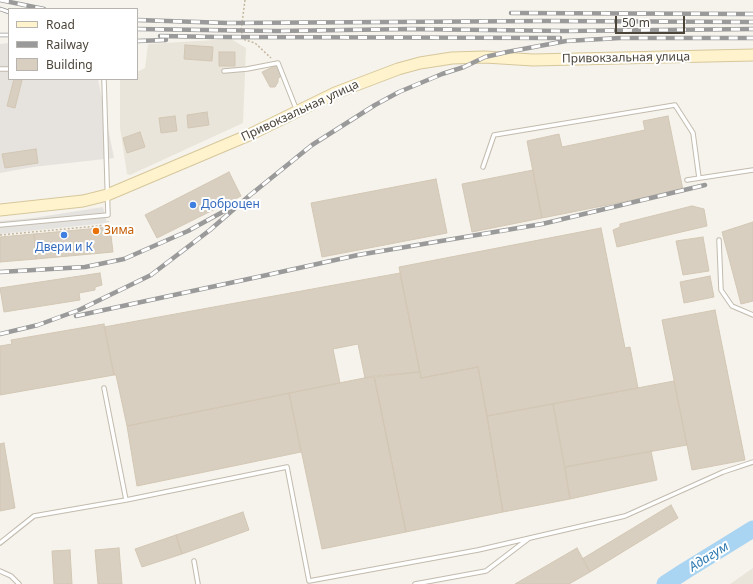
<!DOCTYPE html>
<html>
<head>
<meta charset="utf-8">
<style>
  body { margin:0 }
  #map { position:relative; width:753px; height:584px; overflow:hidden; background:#f6f3ec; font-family:"Noto Sans",sans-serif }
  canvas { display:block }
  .legend { position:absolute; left:8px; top:8px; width:130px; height:72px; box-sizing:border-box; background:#fff; border:1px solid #b7b4b0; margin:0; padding:5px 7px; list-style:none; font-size:12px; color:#4b4439 }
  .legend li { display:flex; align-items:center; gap:8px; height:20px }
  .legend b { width:20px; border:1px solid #b7b4b0 }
  .scale { position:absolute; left:615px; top:16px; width:70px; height:18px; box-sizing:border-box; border:2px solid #4b4439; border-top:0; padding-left:5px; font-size:12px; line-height:14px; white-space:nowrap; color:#4b4439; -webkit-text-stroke:3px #fff; paint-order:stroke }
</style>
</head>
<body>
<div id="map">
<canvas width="753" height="584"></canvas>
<ul class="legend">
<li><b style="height:5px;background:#fff3cd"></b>Road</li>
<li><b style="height:5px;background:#9a9a9a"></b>Railway</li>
<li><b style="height:11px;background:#d8cfc1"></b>Building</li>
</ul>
<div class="scale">50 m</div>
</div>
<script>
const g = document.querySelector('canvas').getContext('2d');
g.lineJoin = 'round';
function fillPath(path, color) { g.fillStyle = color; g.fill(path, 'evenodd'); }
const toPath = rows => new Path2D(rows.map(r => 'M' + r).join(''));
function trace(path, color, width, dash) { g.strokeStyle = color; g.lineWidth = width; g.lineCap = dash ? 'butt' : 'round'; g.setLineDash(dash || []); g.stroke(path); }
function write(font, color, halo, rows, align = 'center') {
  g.font = font + ' "Noto Sans",sans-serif'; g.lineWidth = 4; g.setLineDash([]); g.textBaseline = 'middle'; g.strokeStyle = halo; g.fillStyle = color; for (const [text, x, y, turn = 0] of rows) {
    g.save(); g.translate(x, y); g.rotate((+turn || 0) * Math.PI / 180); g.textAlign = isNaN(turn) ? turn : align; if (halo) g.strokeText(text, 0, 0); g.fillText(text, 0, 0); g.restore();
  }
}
fillPath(toPath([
  [231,39,246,48,243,123,130,175,127,174,120,128,120,80,123,79,137,79,137,72,145,68,148,44],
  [753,568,753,584,730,584]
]), '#eae5da');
fillPath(toPath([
  [9,43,9,79,98,79,114,158,33,167,0,173,0,44]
]), '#e6e2dd');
fillPath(toPath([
  [103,207,107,223,0,234,0,221,33,218]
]), '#e5e3e0');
trace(toPath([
  [665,584,685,571,753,529]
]), '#a9d4f2', 17);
const building = toPath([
  [185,45,213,47,212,61,184,59,185,45],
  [219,52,235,52,235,66,219,66,219,52],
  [277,65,282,76,278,78,278,82,275,87,270,87,262,72,277,65],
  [14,79,22,80,15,108,7,106,14,79],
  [207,112,209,125,188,128,187,115,207,112],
  [175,116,177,131,161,133,159,118,175,116],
  [668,116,683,190,542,218,527,141,559,134,562,147,645,130,643,121,668,116],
  [140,132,145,147,127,153,123,138,140,132],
  [36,149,38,163,5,168,2,154,36,149],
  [533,170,542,218,472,232,462,184,533,170],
  [229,172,241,196,157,238,145,215,229,172],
  [436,179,447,233,322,257,311,203,436,179],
  [692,206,704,209,707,226,617,247,613,230,620,227,620,224,692,206],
  [753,222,753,301,741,304,722,232,753,222],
  [110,227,113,252,36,259,34,234,110,227],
  [601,228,625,348,630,347,638,388,487,416,478,367,421,378,399,267,601,228],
  [34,234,36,259,0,262,0,237,34,234],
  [703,237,709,271,683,275,676,241,703,237],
  [100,273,102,285,95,287,95,290,79,293,80,300,4,312,0,288,100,273],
  [400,273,420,372,365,378,358,344,333,349,340,383,127,426,116,375,114,375,104,327,400,273],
  [710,276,714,297,684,303,680,282,710,276],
  [715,310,745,460,692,470,662,320,715,310],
  [104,324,114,375,0,395,0,346,12,344,11,340,104,324],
  [478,367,487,416,503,512,406,532,374,376,420,372,421,378,478,367],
  [374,376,406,532,322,549,289,393,374,376],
  [674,381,687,445,565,467,553,404,674,381],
  [289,393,301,452,137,486,127,426,289,393],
  [553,404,570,499,503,512,487,416,553,404],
  [4,443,15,508,0,511,0,444,4,443],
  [651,451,657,480,570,499,565,467,651,451],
  [671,505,678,518,590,572,582,559,671,505],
  [243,512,249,530,182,554,176,535,243,512],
  [176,535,182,554,142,567,135,549,176,535],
  [119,548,122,584,98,584,95,550,119,548],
  [577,548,590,572,569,584,515,584,577,548],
  [70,550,72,584,54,584,52,551,70,550]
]);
fillPath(building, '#d8cfc1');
trace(building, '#d3c7b4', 1);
const lane = toPath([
  [0,69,9,69],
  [224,71,247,69,278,63,297,111],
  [483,167,494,135,675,105,693,133,699,178],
  [687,180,753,170],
  [0,225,108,215,104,79],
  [719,240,721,290,732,306,753,315],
  [104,388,126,500,287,467,309,581,478,550,625,516,723,472,753,462],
  [0,543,34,516,126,500],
  [194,561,198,584],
  [0,571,11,576,19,584],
  [415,584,486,571,528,539]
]);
const secondary = toPath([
  [0,210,83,201,107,195,249,135,335,93,398,69,420,63,452,58,485,57,533,60,753,55]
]);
trace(lane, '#c2bbae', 5.5);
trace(secondary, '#d6c79b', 13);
trace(toPath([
  [245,0,241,31,245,40,255,43,271,58],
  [0,235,108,225,108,221]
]), '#c4b79f', 1.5, [2, 2]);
trace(lane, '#fff', 3.5);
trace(secondary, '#fff3cd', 11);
const rail = toPath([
  [0,0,44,9],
  [0,9,9,12],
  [511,13,753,14],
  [137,20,228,23,546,21,753,22],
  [137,29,277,31,411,29,565,31,753,29],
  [0,35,9,35],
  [160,36,218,37,560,38],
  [137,41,166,40],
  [0,272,85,267,124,259,188,231,228,209],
  [76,316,267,275,358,255,542,224,705,185],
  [0,334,38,325,79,310,151,275,210,230,249,196,312,145,375,105,399,92,442,74,464,67,485,57,507,52,566,41,620,38,753,38]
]);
trace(rail, '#9a9a9a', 4.5);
trace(rail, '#fff', 3, [9]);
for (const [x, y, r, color] of [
  [193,205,4,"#3f7fe0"],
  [96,231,4,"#e8710a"],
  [64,235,4,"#3f7fe0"]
]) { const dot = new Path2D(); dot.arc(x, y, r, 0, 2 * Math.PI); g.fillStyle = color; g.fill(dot); trace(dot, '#fff', 1.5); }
write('12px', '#4b4439', '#fff', [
  ["Привокзальная улица",626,58,-1],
  ["Привокзальная улица",300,111,-25]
]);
write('12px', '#366cbe', '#fff', [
  ["Доброцен",201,205],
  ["Двери и К",64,248,"center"]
], 'left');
write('12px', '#c56008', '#fff', [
  ["Зима",104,231]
], 'left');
write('italic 13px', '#2e7ab2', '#fff', [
  ["Адагум",709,557,-32]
]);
</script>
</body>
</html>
